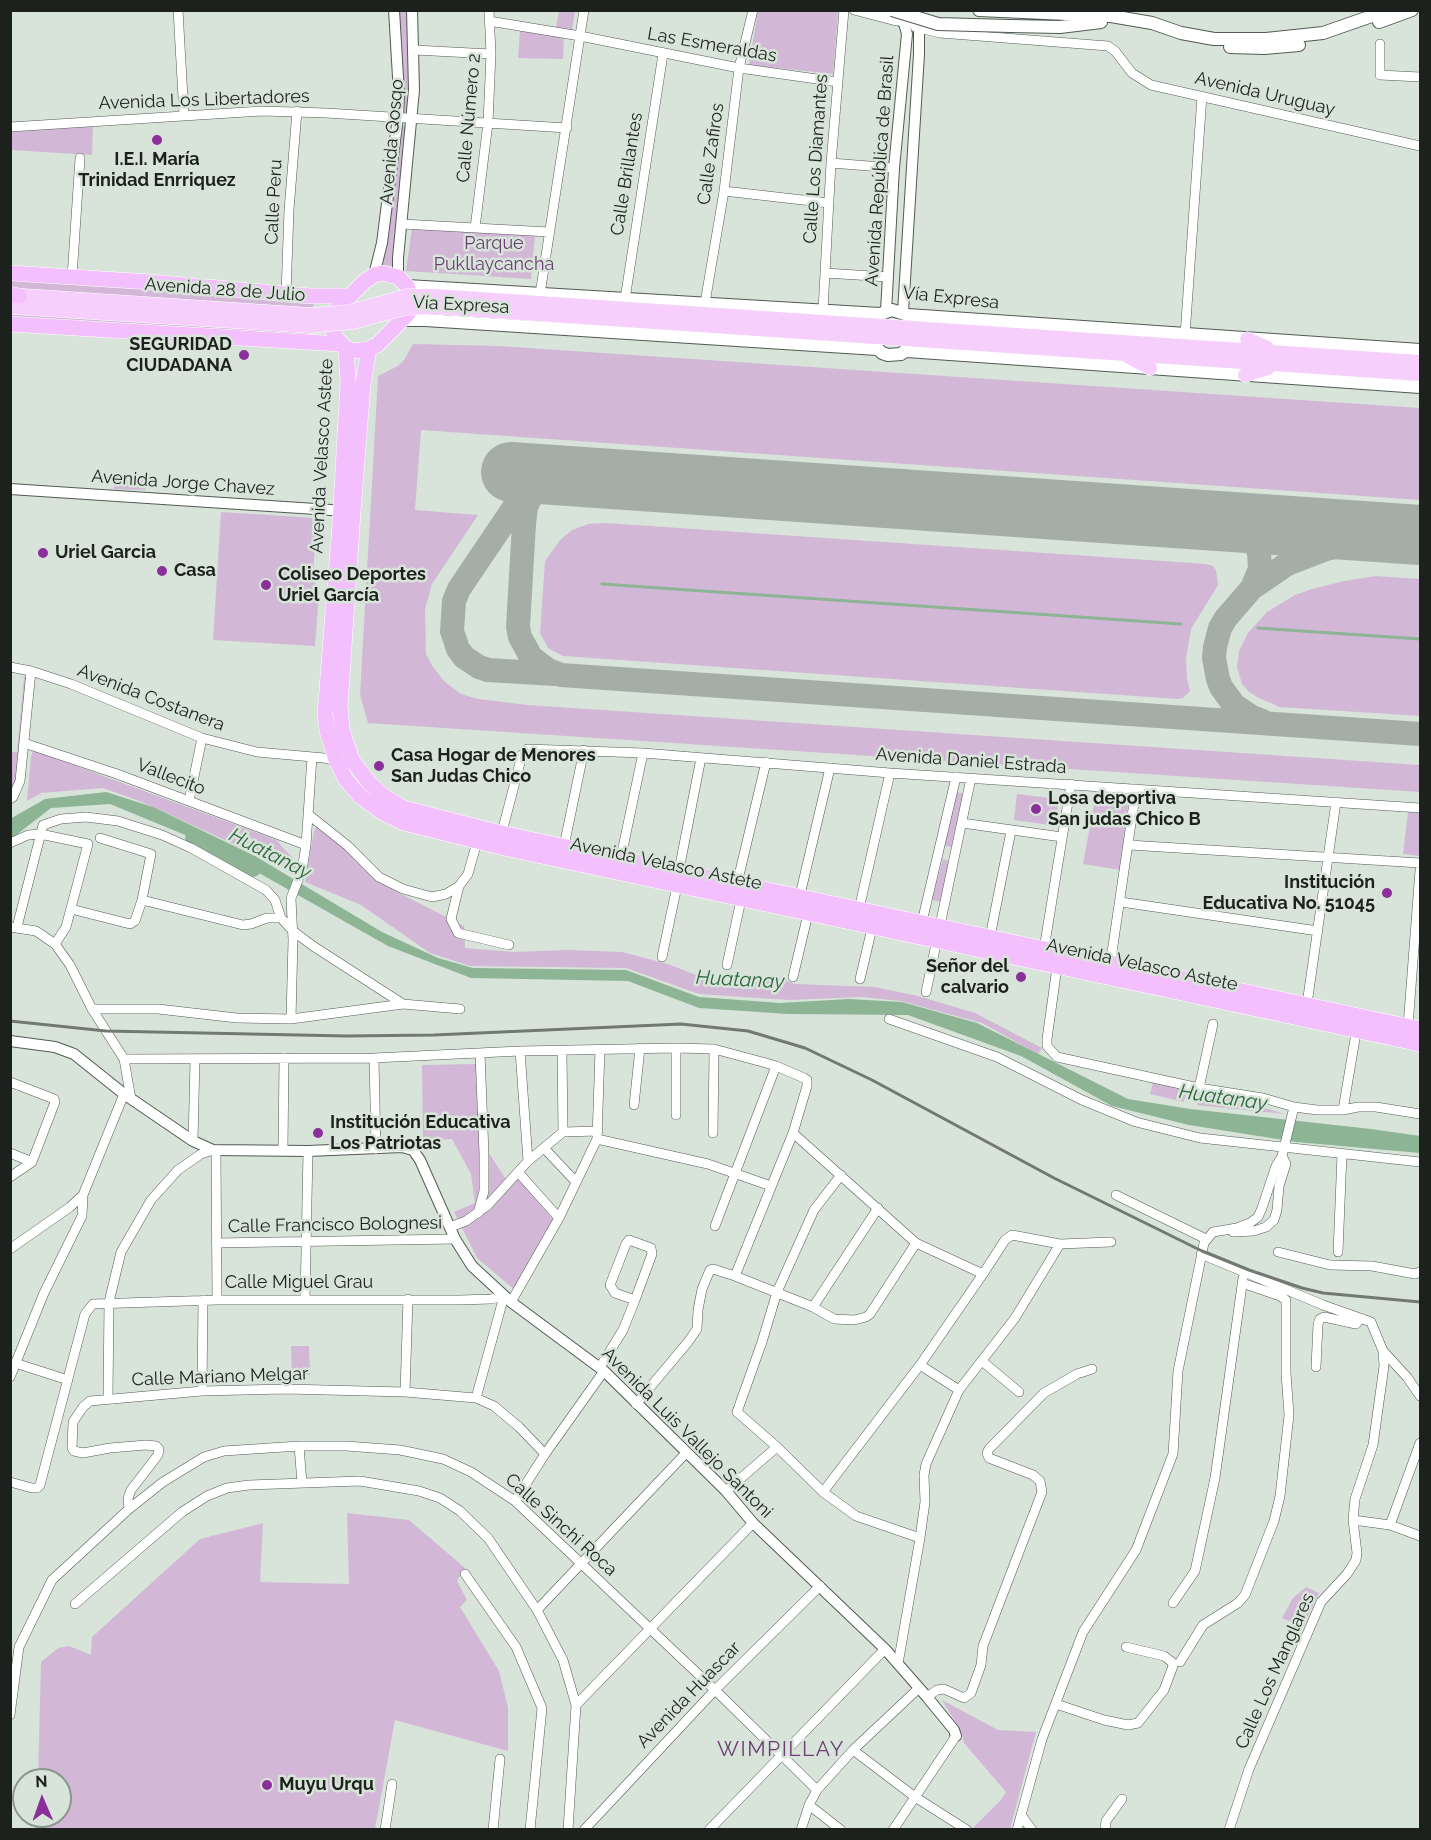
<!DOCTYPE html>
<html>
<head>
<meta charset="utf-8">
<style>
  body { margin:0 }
  #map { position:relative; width:1431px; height:1840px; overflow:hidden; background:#d8e4da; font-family:Raleway,sans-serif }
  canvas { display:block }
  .frame { position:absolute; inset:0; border:12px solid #1c211d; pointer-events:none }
  .north { position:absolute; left:12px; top:1768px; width:60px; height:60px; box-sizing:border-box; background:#d8e4da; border:2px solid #8d968e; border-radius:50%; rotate:358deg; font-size:16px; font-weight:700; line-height:24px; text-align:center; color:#1c211d }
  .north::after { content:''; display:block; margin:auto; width:21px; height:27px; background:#8b2f9a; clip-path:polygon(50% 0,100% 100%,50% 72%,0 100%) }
</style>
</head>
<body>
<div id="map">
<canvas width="1431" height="1840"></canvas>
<div class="frame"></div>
<div class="north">N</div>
</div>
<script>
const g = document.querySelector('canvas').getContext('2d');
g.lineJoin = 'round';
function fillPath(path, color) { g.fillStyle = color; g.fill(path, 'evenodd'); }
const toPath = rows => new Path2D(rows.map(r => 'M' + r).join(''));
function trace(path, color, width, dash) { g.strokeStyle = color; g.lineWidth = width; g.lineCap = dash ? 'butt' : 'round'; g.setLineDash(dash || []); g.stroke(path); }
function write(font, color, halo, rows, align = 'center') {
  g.font = font + ' Raleway,sans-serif'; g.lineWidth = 5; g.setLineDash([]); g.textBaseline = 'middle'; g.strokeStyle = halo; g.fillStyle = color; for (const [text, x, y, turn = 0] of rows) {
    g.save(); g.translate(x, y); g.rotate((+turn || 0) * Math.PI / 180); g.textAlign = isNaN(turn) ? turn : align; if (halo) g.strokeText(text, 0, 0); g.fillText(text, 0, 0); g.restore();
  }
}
fillPath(toPath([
  [398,11,408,11,410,112,402,113],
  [559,11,575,11,572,30,556,28],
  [832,11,838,12,833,74,749,65,758,11],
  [520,30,564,36,563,59,518,58],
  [399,123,408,128,392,266,383,265],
  [93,126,92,155,11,150,10,132],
  [412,228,535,235,531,279,406,271],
  [10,280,314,301,313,309,11,289],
  [10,310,308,330,308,336,11,317],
  [413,344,499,346,1420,408,1420,500,421,430,415,510,478,515,432,584,425,609,426,654,433,667,445,682,461,694,478,699,528,705,1420,765,1420,792,368,723,360,695,378,376,398,366,404,360],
  [115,474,146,475,145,490,114,489],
  [221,512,317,518,313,576,316,576,315,593,319,593,315,646,213,640],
  [606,523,1206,564,1213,566,1216,570,1218,585,1191,629,1186,659,1187,678,1190,691,1183,698,1178,699,563,656,548,648,540,633,545,561,560,540,572,530,588,524],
  [1376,576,1420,579,1420,716,1280,707,1259,698,1249,692,1242,684,1237,667,1239,651,1248,633,1267,612,1295,595,1312,589,1344,581],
  [24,677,31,678,17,797,11,801,11,752,17,752],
  [33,750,277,840,283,848,292,857,299,874,142,802,103,788,41,793,27,801,31,757],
  [956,792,965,794,954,847,944,846],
  [1096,793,1129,799,1120,870,1083,864],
  [1017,794,1058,799,1057,826,1014,820],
  [1408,812,1420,813,1420,856,1403,854],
  [318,825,345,849,366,871,401,894,464,926,465,948,514,952,568,950,622,952,668,964,726,987,776,976,795,984,875,987,918,996,975,1013,1042,1048,1038,1054,982,1023,901,1001,861,997,789,1000,699,994,626,968,470,966,430,953,361,905,305,882,314,831],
  [943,859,949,861,940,902,932,900],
  [478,1064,485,1147,507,1181,519,1179,554,1221,515,1290,477,1258,454,1212,475,1203,471,1174,452,1139,423,1141,422,1065],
  [1154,1078,1188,1085,1184,1102,1150,1094],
  [1199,1089,1285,1114,1197,1105],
  [291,1346,309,1346,310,1375,292,1376],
  [347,1513,409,1520,465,1568,457,1581,467,1600,460,1607,499,1671,508,1707,508,1751,395,1720,375,1829,35,1830,36,1816,60,1816,60,1780,38,1780,41,1662,58,1648,69,1646,91,1655,92,1637,200,1539,263,1523,260,1582,349,1584],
  [1306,1587,1319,1593,1303,1627,1282,1618,1293,1598],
  [942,1700,998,1730,1036,1732,1010,1829,972,1829,1001,1800,1006,1792,964,1743,961,1731]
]), '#d2b8d6');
fillPath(toPath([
  [106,792,153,807,255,856,382,932,438,958,473,968,626,970,699,997,780,1003,849,999,902,1002,977,1023,1128,1099,1190,1109,1371,1129,1420,1136,1420,1153,1296,1142,1189,1125,1112,1106,1021,1056,908,1015,788,1014,699,1008,628,981,471,978,388,946,229,856,190,837,110,804,51,808,11,839,10,819,45,799]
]), '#8db495');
trace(toPath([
  [602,584,1181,624],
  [1258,628,1420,639]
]), '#8db495', 3);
trace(toPath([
  [193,838,253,869]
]), '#8db495', 16);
trace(toPath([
  [575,477,557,478,539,485,532,494,526,507,524,524,518,627,520,637,531,657,548,670,561,675,1420,734],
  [530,495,517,503,459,589,454,601,452,631,458,649,464,657,479,667,488,670,555,674],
  [1216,521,1243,530,1255,544,1259,552,1260,569,1252,588],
  [1262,721,1252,717,1234,705,1221,687,1218,679,1214,658,1215,647,1220,628,1226,618,1252,588,1287,564,1326,549,1399,533]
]), '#a4aea6', 24);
trace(toPath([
  [511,472,1420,535]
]), '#a4aea6', 60);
const minor = toPath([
  [178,10,184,115],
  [854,10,896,21],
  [489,21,580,36,739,68,838,82],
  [915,27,940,33,1108,46,1115,51,1132,73,1151,85,1420,146],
  [1380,44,1380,75,1420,77],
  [414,50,491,54],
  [10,127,262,111,326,113,567,128],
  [831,163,894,168],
  [724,191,829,203],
  [402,224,549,232],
  [475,228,488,123,491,54,489,10],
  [825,273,888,277],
  [72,277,80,158],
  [286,294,289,210,297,111],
  [540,294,584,10],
  [625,299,663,54],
  [705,303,724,191,739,68,753,10],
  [823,310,831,163,844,10],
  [1185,335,1202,96],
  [10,667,31,671,71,684,202,738,257,752,324,758,338,761],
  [24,743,117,774,306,845],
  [10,799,13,797,20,781,31,671],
  [189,801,202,738],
  [309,815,348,846,379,877,403,889,432,897,446,894,459,886,468,874,477,842],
  [962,823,1062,837],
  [501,836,522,755,527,749,643,753,890,773,1420,808],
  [10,843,28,835,40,834,88,844,66,927,55,944],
  [1129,845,1420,863],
  [564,846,584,750],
  [621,857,643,753],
  [679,870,701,758],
  [459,886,451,919,458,933,509,945],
  [736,888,766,762],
  [800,895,830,768],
  [142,900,243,925,251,924,267,918,281,918,293,931,313,946,403,1004,460,1009],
  [1121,902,1318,931],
  [71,909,130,924,135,921,142,900,151,854,100,838],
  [859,909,890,773],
  [922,922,956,777],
  [10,927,36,931,55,944,70,965,92,1009,124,1059,131,1099],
  [17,927,43,825,61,819,86,817,118,821,162,835,191,848,266,890,275,900,281,918],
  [990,937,1011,831],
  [1044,949,1071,784],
  [662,957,677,886],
  [727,965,741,900],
  [1110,966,1136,789],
  [1057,967,1047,1039,1047,1046,1057,1057,1199,1088,1263,1098,1294,1107],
  [793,977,808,914],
  [860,979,872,928],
  [926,992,971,778],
  [1307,1004,1336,802],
  [92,1009,158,1009,237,1018,291,1019,403,1004],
  [291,1019,293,940,291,898,302,870,306,845,312,757],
  [889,1019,997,1057,1082,1100,1136,1122,1200,1138,1420,1162],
  [1408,1026,1420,870],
  [676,1048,676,1115],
  [520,1051,528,1161],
  [562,1051,563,1132],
  [374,1058,376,1149],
  [124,1059,374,1058,520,1051,676,1048,714,1049,766,1063,776,1066,715,1226],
  [10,1082,54,1099,55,1102,32,1162,10,1177],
  [1199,1088,1213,1024],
  [634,1105,640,1048],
  [1343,1110,1358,1107,1376,1107,1420,1114],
  [713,1133,714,1049],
  [793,1133,916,1243,983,1274],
  [597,1139,708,1164,771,1186],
  [193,1141,195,1060],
  [544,1148,576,1182],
  [216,1150,217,1300],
  [283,1150,284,1058],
  [10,1153,32,1162],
  [518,1172,559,1218],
  [841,1175,814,1210,777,1292,762,1342,737,1412,777,1447,823,1492,856,1516,920,1538],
  [1116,1195,1206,1239],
  [478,1213,484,1191,484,1154,480,1053],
  [450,1227,466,1221,488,1205,528,1161,563,1132,598,1131],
  [1233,1232,1254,1231,1266,1227,1274,1220,1277,1210,1279,1186,1286,1164,1282,1156],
  [216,1243,455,1239],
  [10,1249,70,1207,83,1195,124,1094],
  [1278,1252,1330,1265,1372,1266,1415,1274,1420,1272],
  [1338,1252,1342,1154],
  [1201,1254,1323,1305,1371,1322,1383,1351,1384,1366,1373,1445,1355,1499,1353,1520,1357,1553,1356,1560,1347,1574,1321,1602,1249,1769,1229,1830],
  [735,1276,793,1133,807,1086,807,1080,804,1078,776,1066],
  [305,1300,308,1151],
  [511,1302,559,1218,597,1139,600,1050],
  [813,1307,834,1319,854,1320,866,1317,870,1314,916,1243],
  [1383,1351,1407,1377,1420,1396],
  [982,1361,1019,1392],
  [15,1363,68,1380],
  [920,1365,959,1390],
  [600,1367,623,1330,635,1300,652,1254,651,1248,629,1240,626,1244,610,1285,615,1293,635,1300],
  [1316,1367,1318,1324,1320,1319,1324,1317,1356,1324,1361,1318],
  [10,1377,44,1293,82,1216,83,1195],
  [202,1391,203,1300],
  [405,1392,408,1299],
  [108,1398,109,1302,121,1252,151,1200,178,1170,201,1154,213,1150],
  [636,1404,688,1342,697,1329,698,1310,702,1289,710,1270,713,1269,735,1276,813,1307,878,1208],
  [299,1446,302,1483],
  [10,1482,32,1488,37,1488,40,1485,85,1314,93,1304,217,1300,460,1300,491,1299,504,1296,476,1398],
  [726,1491,777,1447],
  [823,1492,920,1365,983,1274,1005,1240,1012,1235,1060,1244,1111,1242],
  [515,1501,545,1454,604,1371],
  [129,1509,128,1498,131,1490,158,1455,159,1449,156,1446,146,1445,110,1448,83,1453,74,1451,72,1448,73,1422,83,1407,90,1401,202,1391,286,1389,405,1392,476,1398,494,1406,519,1427,545,1454],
  [1353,1520,1390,1525,1420,1536],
  [1390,1525,1420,1443],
  [465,1574,516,1647,542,1708,530,1830],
  [1173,1603,1195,1571,1215,1478,1243,1278],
  [75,1604,182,1512,207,1496,227,1488,249,1485,360,1481,419,1491,440,1498,460,1511,488,1538,537,1610,563,1660,576,1705,568,1830],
  [537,1610,686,1453],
  [1180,1662,1203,1625,1238,1603,1245,1595,1274,1521,1280,1496,1289,1415,1286,1373,1286,1300,1280,1296,1242,1283],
  [898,1664,920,1538,925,1502,924,1475,926,1464,959,1390,1015,1318,1060,1244],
  [927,1697,937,1690,944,1689,964,1698,971,1693,981,1665,983,1646,1042,1492,1040,1481,1033,1475,989,1458,987,1453,989,1449,1044,1393,1077,1374,1092,1369],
  [1056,1704,1104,1720,1128,1725,1138,1723,1164,1690,1173,1666,1172,1662,1164,1656,1126,1647],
  [576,1705,753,1523],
  [10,1715,19,1647,52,1580,129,1509,163,1482,204,1457,224,1451,299,1446,346,1446,400,1450,443,1459,471,1472,515,1501,715,1690,817,1790],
  [853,1750,915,1797,967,1830],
  [809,1805,841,1830],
  [1021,1815,1032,1830],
  [385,1830,392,1784],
  [493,1830,500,1759],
  [584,1830,715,1690,820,1586],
  [709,1830,885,1649],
  [801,1830,809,1805,817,1790,853,1750,919,1688],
  [893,1830,956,1736],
  [1017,1830,1042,1739,1083,1632,1136,1550,1173,1454,1178,1371,1204,1243,1213,1232,1237,1228,1250,1223,1258,1217,1262,1208,1276,1166,1282,1156,1294,1107,1317,1110,1343,1110,1357,1027],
  [1105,1830,1106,1821,1122,1799]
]);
const tertiary = toPath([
  [881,10,904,23,907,34,894,168,886,311],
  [374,275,382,243,398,117,399,94,394,10],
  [398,277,398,258,414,90,412,10],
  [903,312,919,54,919,29,906,15],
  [10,489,346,511],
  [10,1041,55,1047,74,1054,124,1094,193,1141,213,1150,308,1151,402,1147,413,1150,420,1160,455,1239,472,1266,511,1302,604,1371,726,1491,753,1523,885,1649,927,1697,954,1730,956,1736]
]);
const secondary = toPath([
  [979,10,1111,16,1152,23,1181,33,1214,39,1266,39,1323,33,1389,10],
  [1379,22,1412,10],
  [1010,26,1060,27,1101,22],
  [1230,47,1264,48,1299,45],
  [407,286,880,314,892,310,908,315,1420,350],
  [403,320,425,320,877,349],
  [873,344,882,353,888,355,901,354,911,346],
  [907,351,1420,387]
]);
const primary = toPath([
  [10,295,312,315],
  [434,296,1420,362],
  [10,307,310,326],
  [434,307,1420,374],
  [1247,339,1267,348],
  [1127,356,1150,368],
  [1245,375,1268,368]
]);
const trunk = toPath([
  [10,273,149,282,309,296,349,296],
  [382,273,398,277,407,286,411,297,408,314,377,345,369,349,354,351,346,348,336,338,333,330,332,323,335,311,365,281,374,275,382,273],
  [10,294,19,296],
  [10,324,341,344],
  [346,348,348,382,340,524,325,714,327,731,336,760,346,780,361,797,383,813,404,823,509,849,1420,1044],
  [369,349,363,384,353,512,340,706,342,730,352,760,370,784,385,797,403,808,501,833,1420,1029]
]);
trace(minor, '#505b52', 10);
trace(tertiary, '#505b52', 12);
trace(secondary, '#505b52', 14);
trace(primary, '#fff', 15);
trace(trunk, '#fff', 16);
trace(minor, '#fff', 9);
trace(tertiary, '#fff', 10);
trace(secondary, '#fff', 12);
trace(primary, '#f6cffd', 14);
trace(trunk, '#f3bffc', 15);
trace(toPath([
  [10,1021,106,1031,347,1036,434,1035,681,1024,748,1031,805,1048,872,1080,1054,1178,1202,1251,1249,1270,1302,1288,1323,1293,1420,1302]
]), '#717972', 3);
const secondaryBridge = toPath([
  [892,10,938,24,1010,26]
]);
const primaryBridge = toPath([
  [312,315,349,312,407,296,434,296],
  [310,326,353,322,405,308,434,307]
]);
trace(secondaryBridge, '#505b52', 14, []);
trace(primaryBridge, '#fff', 15, []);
trace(secondaryBridge, '#fff', 12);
trace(primaryBridge, '#f6cffd', 14);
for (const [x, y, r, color] of [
  [157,140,6,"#8b2f9a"],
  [244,355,6,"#8b2f9a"],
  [43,553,6,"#8b2f9a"],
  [162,571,6,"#8b2f9a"],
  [266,585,6,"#8b2f9a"],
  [379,766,6,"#8b2f9a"],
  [1036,809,6,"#8b2f9a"],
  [1387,893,6,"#8b2f9a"],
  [1021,977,6,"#8b2f9a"],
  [318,1133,6,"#8b2f9a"],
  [267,1785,6,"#8b2f9a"]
]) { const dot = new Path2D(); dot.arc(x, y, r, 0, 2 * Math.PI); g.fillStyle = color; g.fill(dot); trace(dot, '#d8e4da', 2); }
write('18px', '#1c211d', '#d8e4da', [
  ["Las Esmeraldas",712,45,10],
  ["Avenida Uruguay",1265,94,13],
  ["Avenida Los Libertadores",204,100,-2],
  ["Calle Número 2",469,118,-85],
  ["Avenida Qosqo",392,142,-85],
  ["Calle Zafiros",711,154,-82],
  ["Calle Los Diamantes",816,159,-86],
  ["Avenida República de Brasil",880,171,-86],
  ["Calle Brillantes",627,174,-81],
  ["Calle Peru",274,202,-87],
  ["Avenida 28 de Julio",225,290,4],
  ["Vía Expresa",951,298,6],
  ["Vía Expresa",461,305,3],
  ["Avenida Velasco Astete",322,456,-87],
  ["Avenida Jorge Chavez",183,483,4],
  ["Avenida Costanera",151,698,21],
  ["Avenida Daniel Estrada",971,761,4],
  ["Vallecito",171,777,21],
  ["Avenida Velasco Astete",666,864,12],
  ["Avenida Velasco Astete",1142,965,12],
  ["Calle Francisco Bolognesi",335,1225,-1],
  ["Calle Miguel Grau",299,1283],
  ["Calle Mariano Melgar",220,1377,-2],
  ["Avenida Luis Vallejo Santoni",687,1433,45],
  ["Calle Sinchi Roca",561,1525,42],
  ["Calle Los Manglares",1275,1671,-66],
  ["Avenida Huascar",689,1695,-46]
]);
write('bold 18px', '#1c211d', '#d8e4da', [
  ["I.E.I. María",157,160,"center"],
  ["Trinidad Enrriquez",157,181,"center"],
  ["SEGURIDAD",232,345,"right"],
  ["CIUDADANA",232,366,"right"],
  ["Uriel Garcia",55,553],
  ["Casa",174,571],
  ["Coliseo Deportes",278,575],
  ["Uriel García",278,596],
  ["Casa Hogar de Menores",391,756],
  ["San Judas Chico",391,777],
  ["Losa deportiva",1048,799],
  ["San judas Chico B",1048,820],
  ["Institución",1375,883,"right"],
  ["Educativa No. 51045",1375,904,"right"],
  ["Señor del",1009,967,"right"],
  ["calvario",1009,988,"right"],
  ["Institución Educativa",330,1123],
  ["Los Patriotas",330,1144],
  ["Muyu Urqu",279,1785]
], 'left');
write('18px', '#673f6f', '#d8e4da', [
  ["Parque",494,244],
  ["Pukllaycancha",494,265]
]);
write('italic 20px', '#2a653b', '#d8e4da', [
  ["Huatanay",270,854,27],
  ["Huatanay",740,980,3],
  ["Huatanay",1223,1098,8]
]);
g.letterSpacing = '1.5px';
write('21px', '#6c3e74', '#d8e4da', [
  ["WIMPILLAY",781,1750]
]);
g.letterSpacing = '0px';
</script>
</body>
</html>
